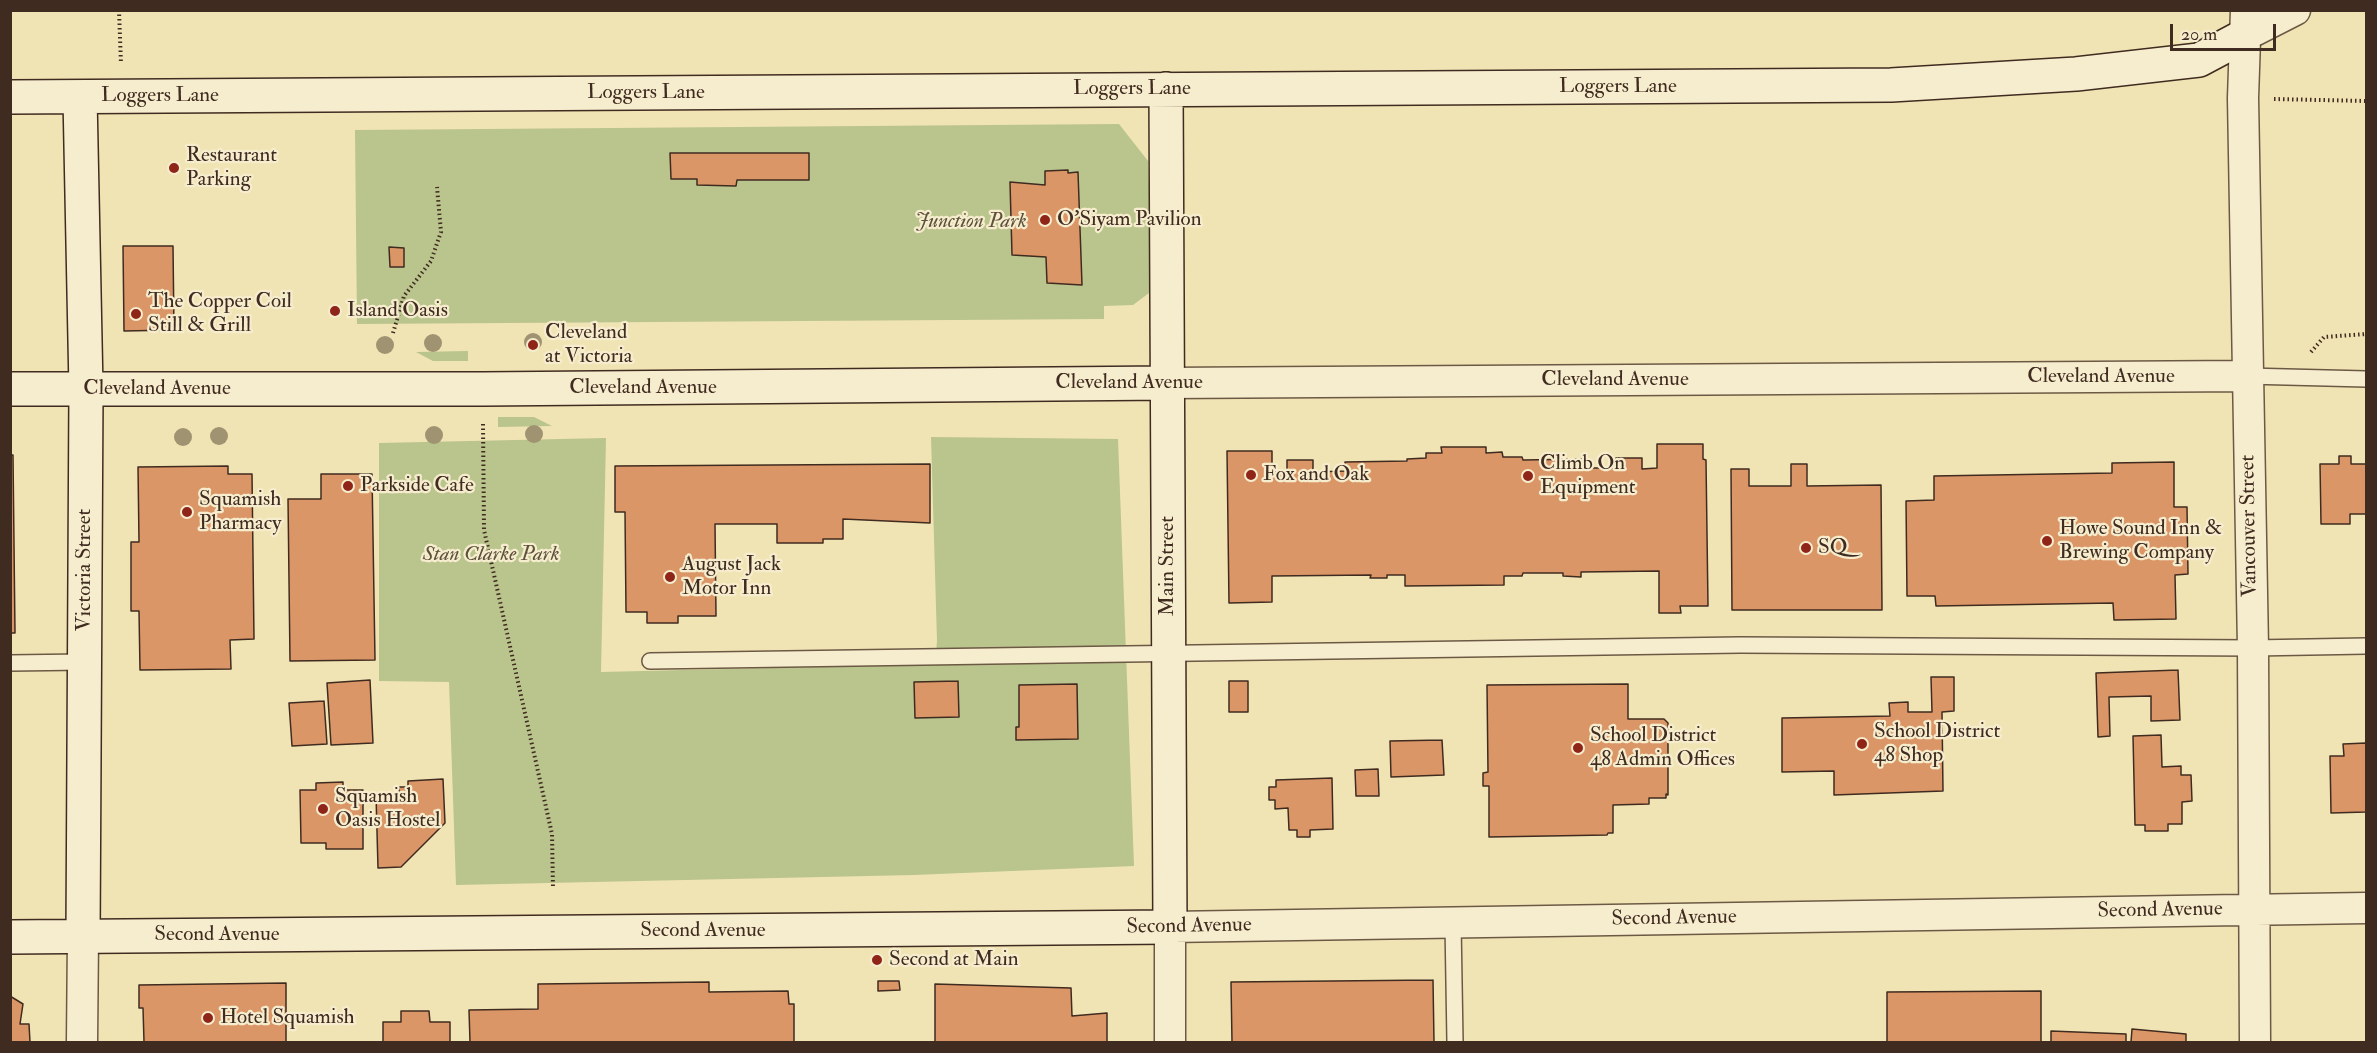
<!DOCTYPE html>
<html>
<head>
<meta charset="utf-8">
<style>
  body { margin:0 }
  #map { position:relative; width:2377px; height:1053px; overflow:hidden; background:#f1e4b4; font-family:"IM FELL Double Pica",serif }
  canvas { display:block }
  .frame { position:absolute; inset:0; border:12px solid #402b20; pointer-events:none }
  .scale { position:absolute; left:2170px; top:24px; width:106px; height:27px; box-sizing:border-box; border:3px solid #402b20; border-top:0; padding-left:8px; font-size:18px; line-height:21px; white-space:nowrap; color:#402b20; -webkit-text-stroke:4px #f6edce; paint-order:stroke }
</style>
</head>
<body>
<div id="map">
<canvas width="2377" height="1053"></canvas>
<div class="frame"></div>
<div class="scale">20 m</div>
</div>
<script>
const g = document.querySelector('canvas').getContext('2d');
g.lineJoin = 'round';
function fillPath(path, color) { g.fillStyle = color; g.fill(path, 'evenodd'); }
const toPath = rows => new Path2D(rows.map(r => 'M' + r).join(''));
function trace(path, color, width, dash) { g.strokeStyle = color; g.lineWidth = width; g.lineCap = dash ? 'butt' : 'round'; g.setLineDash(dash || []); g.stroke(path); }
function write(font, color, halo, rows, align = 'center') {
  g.font = font + ' "IM FELL Double Pica",serif'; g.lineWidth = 4.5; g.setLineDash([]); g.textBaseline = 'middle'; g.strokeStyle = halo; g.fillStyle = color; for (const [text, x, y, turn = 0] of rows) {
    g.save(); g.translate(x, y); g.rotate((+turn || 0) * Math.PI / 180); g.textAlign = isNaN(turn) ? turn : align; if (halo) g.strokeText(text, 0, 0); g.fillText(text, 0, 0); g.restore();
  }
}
fillPath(toPath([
  [1119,124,1148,161,1153,290,1133,305,1104,306,1104,319,357,324,355,130],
  [468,351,468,361,433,361,416,352],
  [498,417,534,417,552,426,498,427],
  [931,437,1118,439,1134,866,914,875,456,885,449,682,379,681,379,443,606,438,601,672,935,664,937,641]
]), '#bac48d');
const building = toPath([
  [670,153,809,153,809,180,737,180,736,186,697,185,697,179,671,179,670,153],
  [1068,170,1068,173,1078,172,1082,285,1047,283,1046,257,1012,255,1010,182,1045,185,1045,171,1068,170],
  [123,246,173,246,174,330,124,331,123,246],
  [389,247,404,248,404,267,390,267,389,247],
  [1657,444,1703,444,1703,459,1706,460,1708,606,1680,606,1681,613,1659,613,1659,571,1581,572,1581,577,1563,576,1563,573,1523,573,1522,576,1504,576,1504,585,1405,586,1405,575,1387,575,1387,578,1370,578,1371,575,1272,576,1272,602,1229,603,1227,451,1272,451,1272,472,1287,472,1287,460,1313,460,1313,472,1345,471,1345,462,1407,461,1407,459,1426,458,1426,453,1442,453,1441,447,1486,447,1486,453,1502,452,1503,457,1522,457,1523,460,1584,459,1584,468,1616,468,1616,458,1642,458,1642,469,1657,468,1657,444],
  [10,455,13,455,15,633,10,633,10,455],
  [2339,456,2351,456,2351,464,2366,464,2366,514,2350,514,2350,524,2321,524,2320,464,2339,464,2339,456],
  [2174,462,2174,507,2187,507,2188,574,2175,575,2176,619,2114,620,2113,603,1936,606,1935,596,1907,596,1906,501,1934,500,1934,476,2112,473,2112,463,2174,462],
  [930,464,930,523,843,519,843,539,823,539,823,543,777,543,777,524,715,524,716,616,678,616,678,623,647,623,647,612,626,612,625,512,615,512,615,466,930,464],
  [1791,464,1807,464,1807,486,1881,485,1882,610,1732,610,1731,469,1749,469,1749,486,1791,486,1791,464],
  [228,466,228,474,252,474,254,639,230,640,231,669,140,670,139,611,131,611,131,542,139,542,138,467,228,466],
  [321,474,372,474,375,660,290,661,288,499,321,499,321,474],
  [2178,670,2180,720,2151,721,2151,696,2109,697,2110,736,2098,737,2096,673,2178,670],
  [1931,677,1954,677,1954,711,1942,712,1943,791,1834,795,1834,771,1782,772,1782,718,1890,716,1889,703,1908,702,1908,712,1932,712,1931,677],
  [370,680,373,743,331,745,327,683,370,680],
  [958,681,959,717,915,718,914,682,958,681],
  [1229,681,1248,681,1248,712,1229,712,1229,681],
  [1077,684,1078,739,1016,740,1016,727,1019,727,1019,685,1077,684],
  [1628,684,1628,719,1664,719,1668,723,1668,795,1666,794,1666,798,1649,798,1649,804,1613,805,1613,833,1608,833,1607,835,1489,837,1489,786,1483,786,1483,773,1488,772,1487,685,1628,684],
  [324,701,327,744,292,746,289,703,324,701],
  [2161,735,2162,767,2181,766,2181,775,2191,775,2192,801,2182,802,2182,824,2168,824,2168,831,2145,831,2145,825,2135,825,2133,736,2161,735],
  [1442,740,1444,775,1391,777,1390,741,1442,740],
  [2366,743,2366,812,2331,813,2330,756,2344,756,2343,744,2366,743],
  [1378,769,1379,796,1356,796,1355,770,1378,769],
  [1332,778,1333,829,1310,830,1310,837,1297,837,1297,830,1289,830,1288,808,1275,809,1275,800,1269,800,1269,787,1276,787,1276,780,1332,778],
  [443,779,445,823,401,867,378,868,376,795,399,794,399,787,408,787,408,781,443,779],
  [343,782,343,790,363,790,363,849,326,849,326,843,301,843,300,790,316,790,316,783,343,782],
  [1433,980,1434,1042,1232,1042,1231,982,1433,980],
  [878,981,899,981,900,990,878,991,878,981],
  [709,982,709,992,788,991,789,1004,794,1004,794,1042,470,1042,469,1010,538,1009,538,984,709,982],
  [286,983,286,1042,144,1042,143,1008,139,1008,139,985,286,983],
  [935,984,1071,988,1072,1016,1107,1013,1107,1042,935,1042,935,984],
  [2041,991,2041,1042,1843,1042,1887,1042,1887,992,2041,991],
  [10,996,23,1004,20,1024,29,1024,30,1042,10,1042,10,996],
  [401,1011,429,1011,430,1022,450,1022,450,1042,383,1042,383,1022,401,1022,401,1011],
  [2132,1029,2186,1034,2186,1042,2131,1042,2132,1029],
  [2051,1031,2126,1034,2126,1042,2051,1042,2051,1031]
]);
fillPath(building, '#db9667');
trace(building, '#402b20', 1.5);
const lane = toPath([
  [2247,376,2366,379],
  [650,661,1740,645,2253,648,2366,646],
  [10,663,84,662],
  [1453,923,1455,1042]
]);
const street = toPath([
  [2246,10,2243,98,2253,648,2255,1042],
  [2246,35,2295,10],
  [1167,383,2247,376],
  [82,1042,83,936],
  [1170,1042,1170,927,2366,908]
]);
const secondary = toPath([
  [10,97,1891,85,2076,74,2199,60,2246,35],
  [80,97,86,389,83,936],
  [10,389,483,389,1167,383],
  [10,937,1170,927,1166,89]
]);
trace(lane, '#6c5945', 18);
trace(street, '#6c5945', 33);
trace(secondary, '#402b20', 36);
trace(toPath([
  [119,10,121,64],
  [2274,99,2366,101],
  [393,333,404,296,431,261,441,232,437,187],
  [2311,352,2324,337,2366,334],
  [483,424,484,530,552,834,553,888]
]), '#402b20', 4, [1.5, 3]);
trace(lane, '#f6edce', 15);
trace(street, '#f6edce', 30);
trace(secondary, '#f6edce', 33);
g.fillStyle = '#a09371';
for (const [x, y] of [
  [533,342],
  [433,343],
  [385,345],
  [534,434],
  [434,435],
  [219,436],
  [183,437]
]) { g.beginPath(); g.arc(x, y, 9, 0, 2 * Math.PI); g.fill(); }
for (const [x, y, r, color] of [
  [174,168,6,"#8f2418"],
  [1045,220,6,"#8f2418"],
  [335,311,6,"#8f2418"],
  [136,314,6,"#8f2418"],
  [533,345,6,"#8f2418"],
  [1251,475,6,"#8f2418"],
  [1528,476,6,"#8f2418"],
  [348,486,6,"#8f2418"],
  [187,512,6,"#8f2418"],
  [2047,541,6,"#8f2418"],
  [1806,548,6,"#8f2418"],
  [670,577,6,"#8f2418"],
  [1862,744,6,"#8f2418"],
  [1578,748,6,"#8f2418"],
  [323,809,6,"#8f2418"],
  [877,960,6,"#8f2418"],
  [208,1018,6,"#8f2418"]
]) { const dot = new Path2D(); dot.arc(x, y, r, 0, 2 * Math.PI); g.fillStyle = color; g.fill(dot); trace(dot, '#f6edce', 2); }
write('21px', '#402b20', '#f6edce', [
  ["Loggers Lane",1618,87],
  ["Loggers Lane",1132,89],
  ["Loggers Lane",646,93],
  ["Loggers Lane",160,96],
  ["Cleveland Avenue",2101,377],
  ["Cleveland Avenue",1615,380],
  ["Cleveland Avenue",1129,383],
  ["Cleveland Avenue",643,388],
  ["Cleveland Avenue",157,389],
  ["Vancouver Street",2250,526,-91],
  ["Main Street",1168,566,-90],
  ["Victoria Street",85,570,-90],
  ["Second Avenue",2160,911,-1],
  ["Second Avenue",1674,919,-1],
  ["Second Avenue",1189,927,-1],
  ["Second Avenue",703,931],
  ["Second Avenue",217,935]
]);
write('21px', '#402b20', '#f6edce', [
  ["Restaurant",186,156],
  ["Parking",186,180],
  ["O'Siyam Pavilion",1057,220],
  ["The Copper Coil",148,302],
  ["Still & Grill",148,326],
  ["Island Oasis",347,311],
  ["Cleveland",545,333],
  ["at Victoria",545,357],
  ["Climb On",1540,464],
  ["Equipment",1540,488],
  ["Fox and Oak",1263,475],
  ["Parkside Cafe",360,486],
  ["Squamish",199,500],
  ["Pharmacy",199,524],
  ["Howe Sound Inn &",2059,529],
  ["Brewing Company",2059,553],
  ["SQ",1818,548],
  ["August Jack",682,565],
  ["Motor Inn",682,589],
  ["School District",1874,732],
  ["48 Shop",1874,756],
  ["School District",1590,736],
  ["48 Admin Offices",1590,760],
  ["Squamish",335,797],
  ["Oasis Hostel",335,821],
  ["Second at Main",889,960],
  ["Hotel Squamish",220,1018]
], 'left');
write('italic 21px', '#5e513b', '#f6edce', [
  ["Junction Park",971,222],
  ["Stan Clarke Park",491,555]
]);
</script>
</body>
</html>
